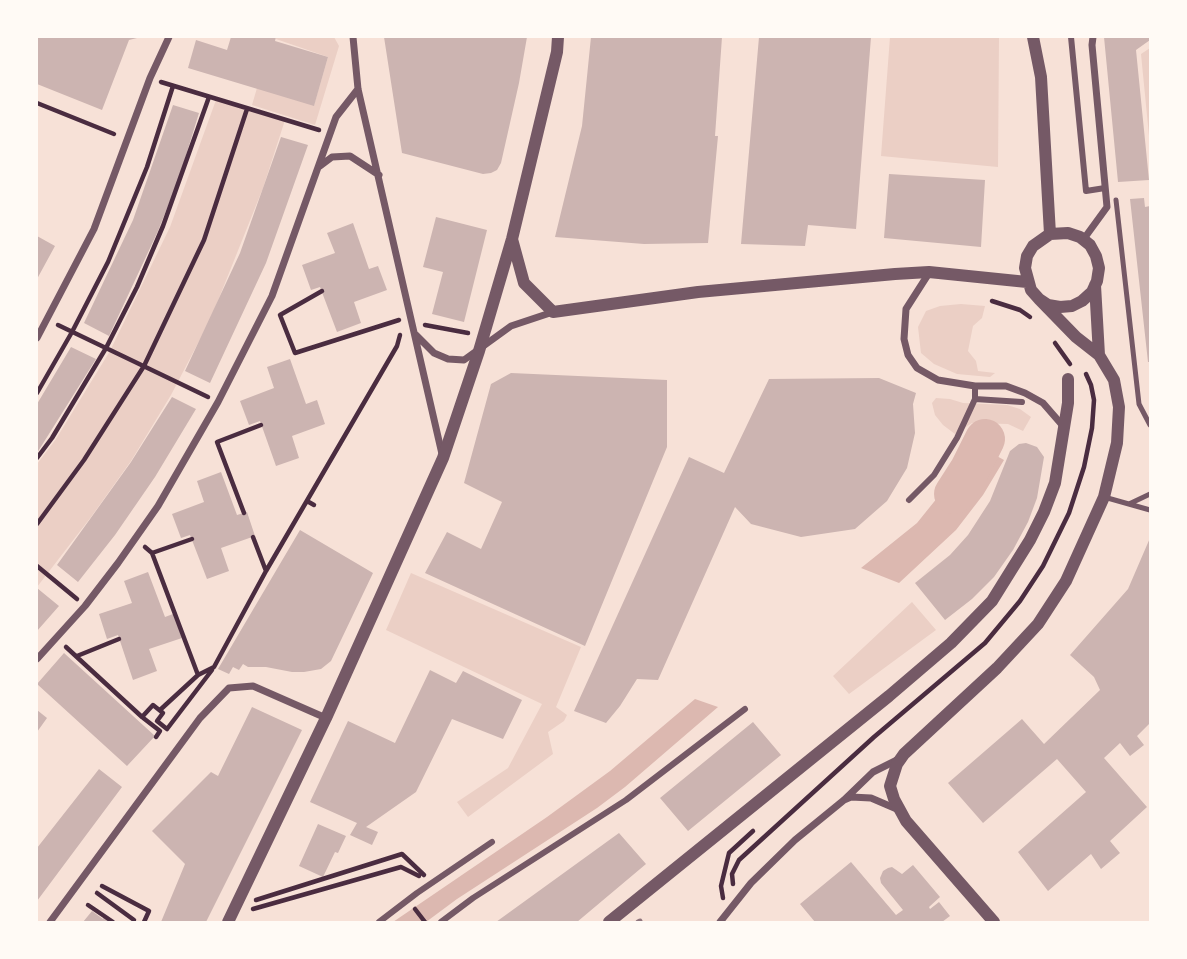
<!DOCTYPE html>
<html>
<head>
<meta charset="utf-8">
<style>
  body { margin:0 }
  #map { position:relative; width:1187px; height:959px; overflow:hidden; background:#f7e1d7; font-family:"Fira Sans",sans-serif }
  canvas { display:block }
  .frame { position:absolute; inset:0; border:38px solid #fffaf5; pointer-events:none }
</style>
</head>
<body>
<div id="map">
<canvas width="1187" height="959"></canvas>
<div class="frame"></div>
</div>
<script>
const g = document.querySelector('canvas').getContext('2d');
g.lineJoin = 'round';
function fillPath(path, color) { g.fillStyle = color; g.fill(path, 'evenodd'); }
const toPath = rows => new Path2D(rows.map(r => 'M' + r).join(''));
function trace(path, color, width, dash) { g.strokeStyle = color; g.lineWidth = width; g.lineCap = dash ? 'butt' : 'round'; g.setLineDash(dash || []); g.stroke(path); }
fillPath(toPath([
  [276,37,334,37,339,46,315,125,252,105,257,88,314,105,328,57,276,39],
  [890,37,999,37,998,167,881,156],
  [1150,48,1150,146,1141,54],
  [216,100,285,120,263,188,211,318,171,395,131,461,91,517,37,587,37,464,56,439,110,351,170,227],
  [961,304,985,306,982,318,973,326,968,351,976,361,978,371,995,373,990,377,957,374,934,364,921,353,918,327,926,311,940,306],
  [936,398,950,399,963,403,1007,405,1020,409,1031,417,1023,431,1008,424,972,423,955,434,943,425,935,415,932,403],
  [411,573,581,647,556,707,567,715,564,721,548,732,553,754,468,817,457,802,508,768,542,704,386,630],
  [912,602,936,630,849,694,833,676]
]), '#ebcfc5');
fillPath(toPath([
  [975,444,1004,460,983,495,956,530,899,583,861,568,917,523,954,477],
  [695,699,718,707,625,787,597,808,457,899,426,922,393,922,547,817,610,771]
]), '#dcb8b0');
trace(toPath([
  [954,494,970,469,985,439]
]), '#dcb8b0', 40);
fillPath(toPath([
  [37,37,137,37,137,38,129,40,102,110,37,84],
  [231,37,276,37,275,41,328,57,314,106,188,68,196,40,227,50],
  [384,37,527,37,519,83,501,163,497,170,491,173,483,174,402,153],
  [591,37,722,37,715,136,718,136,708,243,644,244,555,237,582,126],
  [759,37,871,37,856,229,808,225,805,246,741,244],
  [1104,37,1150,37,1150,40,1136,50,1149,180,1118,182],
  [173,105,199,113,179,178,158,231,109,336,84,323,133,220],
  [281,137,308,145,266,263,210,383,185,371,240,253],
  [889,174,985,180,981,247,884,238],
  [1144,198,1145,207,1150,206,1150,362,1148,362,1130,199],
  [436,217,487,230,464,322,432,314,443,272,423,267],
  [353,223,369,269,378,266,387,290,354,302,361,323,337,332,320,287,311,290,302,265,335,253,327,233],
  [37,236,55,246,37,279],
  [71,347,96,359,37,453,37,404],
  [290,359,306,404,317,400,325,424,292,436,299,458,276,466,260,421,249,425,240,401,274,388,267,367],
  [511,373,667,380,667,447,585,646,425,573,447,532,481,549,502,502,464,483,491,384],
  [879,378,916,393,913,404,915,433,907,468,887,501,855,529,801,537,751,524,735,507,658,680,637,679,620,706,606,723,574,711,689,457,724,473,769,379],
  [172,397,196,409,155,477,115,535,78,582,57,565,131,462],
  [1026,443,1037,447,1044,457,1037,498,1028,522,1013,550,994,577,972,599,945,620,915,583,950,555,968,535,990,501,1010,451,1019,444],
  [221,472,237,515,247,512,255,536,221,548,229,571,207,579,190,535,181,538,172,514,204,502,197,481],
  [300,530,373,573,331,661,321,669,304,672,292,672,266,667,248,667,243,664,239,670,233,667,229,674,218,669],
  [1150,538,1150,723,1137,736,1144,745,1130,756,1120,743,1104,758,1147,807,1110,841,1120,853,1101,869,1091,854,1048,891,1018,852,1086,792,1057,759,983,823,948,783,1022,719,1044,744,1100,690,1094,677,1070,655,1128,589],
  [148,572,165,617,173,614,182,638,149,649,157,671,133,680,118,635,107,639,99,614,132,603,124,581],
  [37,588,59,606,37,631],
  [64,653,155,736,127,766,37,684],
  [430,670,456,683,463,671,522,700,503,739,452,719,416,792,366,827,378,832,372,845,350,835,357,823,310,802,348,721,395,743],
  [252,707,302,730,206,922,161,922,185,864,152,831,211,772,218,776],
  [37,710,47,718,37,732],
  [753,722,781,755,688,831,660,798],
  [99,769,122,787,37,901,37,848],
  [318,824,346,836,338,853,335,852,323,877,299,866],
  [619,833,646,864,577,922,496,922],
  [851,862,896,915,903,910,881,883,880,878,883,871,888,868,892,867,902,874,913,865,940,897,929,907,930,909,939,902,950,916,942,922,815,922,800,904],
  [92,911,103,919,104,916,112,922,83,922]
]), '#ccb4b1');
trace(toPath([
  [161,82,319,130],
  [37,103,114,134],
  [322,291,280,315,295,353,399,320],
  [992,301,1020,310,1030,317],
  [58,325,208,397],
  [425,325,468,333],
  [1055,343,1070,364],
  [37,393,72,332,108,262,147,167,173,86],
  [37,458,52,438,106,348,137,287,163,226,209,97],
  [307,501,314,505],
  [244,513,217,442,261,425],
  [37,524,84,460,144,366,204,240,247,109],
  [253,537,266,571],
  [145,547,152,553,198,675],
  [152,553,192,539],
  [37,566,77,599],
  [66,647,142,717],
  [77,656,119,639],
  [160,710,198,675,214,667,266,571,397,346,400,335],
  [156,737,160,731,142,717,153,705,163,713,157,721,167,729,212,670],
  [733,884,732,874,739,860,874,737,985,643,1020,601,1043,566,1069,513,1084,467,1092,428,1094,400,1091,385,1086,374],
  [102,886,149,911,144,922],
  [97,893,134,920],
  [723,898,721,886,729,853,753,831],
  [256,900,402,854,424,875],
  [88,905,113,922],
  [253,909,401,867,419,876],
  [415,909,425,922]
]), '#4a2c40', 4.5);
trace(toPath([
  [1116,200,1139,404,1150,425],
  [1104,497,1150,510],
  [1129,504,1150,494]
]), '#755966', 5);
trace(toPath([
  [1071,37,1086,191,1105,188],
  [975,399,1022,402],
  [909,500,934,475,957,438,975,399,975,386],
  [379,922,417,893,492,842],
  [441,922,473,898,626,800,745,709]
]), '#755966', 6);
trace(toPath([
  [353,37,358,89,442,454],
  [320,166,332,157,350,156,379,175],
  [1083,240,1107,207,1092,45,1093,37],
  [929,273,906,309,904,339,908,355,917,368,938,380,975,386,1006,386,1025,393,1043,403,1063,426],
  [416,335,434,353,448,359,464,360,511,326,553,312],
  [37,338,94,229,150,78,169,37],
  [37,659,85,606,118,563,158,506,218,402,272,296,336,117,358,89],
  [844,800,851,797,871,798,899,810],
  [50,922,200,718,229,688,253,686,326,718],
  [720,922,751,883,795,840,844,800,873,772,899,759]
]), '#755966', 7);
trace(toPath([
  [1033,37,1041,77,1050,234],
  [512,239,524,283,553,312,698,292,895,274,929,272,1027,282],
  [1095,285,1099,355],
  [228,922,326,718,443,458,479,351,512,239,557,52,558,37],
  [609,922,889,696,951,643,992,601,1030,540,1044,512,1055,483,1068,403,1068,379],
  [994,922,906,821,894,799,890,786,897,764,904,754,997,668,1038,624,1066,581,1104,497,1117,443,1119,407,1114,380,1099,355,1076,337,1039,299,1031,290,1025,268,1027,256,1033,246,1050,234,1068,233,1080,237,1090,245,1096,256,1099,268,1097,281,1092,292,1082,301,1072,306,1060,307,1048,305,1039,299]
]), '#755966', 12);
trace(toPath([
  [638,922,640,921]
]), '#8f747c', 5);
</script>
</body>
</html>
